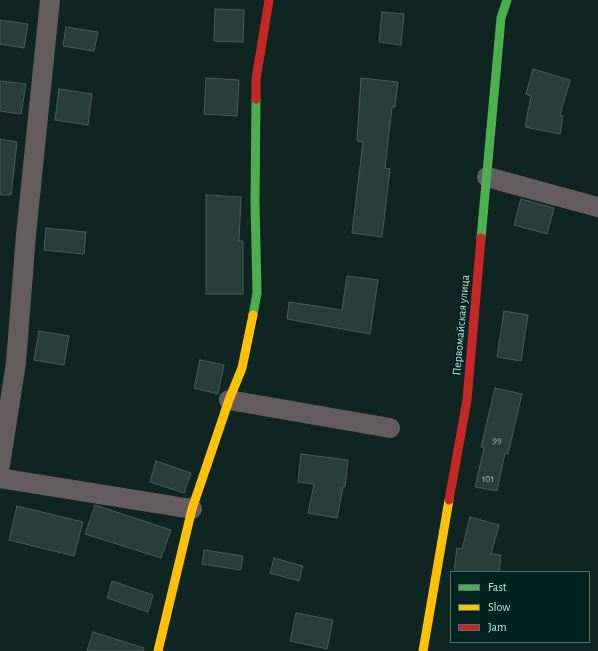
<!DOCTYPE html>
<html>
<head>
<meta charset="utf-8">
<style>
  body { margin:0 }
  #map { position:relative; width:598px; height:651px; overflow:hidden; background:#0f2522; font-family:"Alegreya Sans",sans-serif }
  canvas { display:block }
  .legend { position:absolute; left:450px; top:571px; width:140px; height:72px; box-sizing:border-box; background:#00231f; border:1px solid #51706c; margin:0; padding:5px 7px; list-style:none; font-size:12px; color:#cbe4df }
  .legend li { display:flex; align-items:center; gap:8px; height:20px }
  .legend b { width:20px; border:1px solid #51706c }
</style>
</head>
<body>
<div id="map">
<canvas width="598" height="651"></canvas>
<ul class="legend">
<li><b style="height:5px;background:#4caf50"></b>Fast</li>
<li><b style="height:5px;background:#ffc107"></b>Slow</li>
<li><b style="height:5px;background:#c62828"></b>Jam</li>
</ul>
</div>
<script>
const g = document.querySelector('canvas').getContext('2d');
g.lineJoin = 'round';
function fillPath(path, color) { g.fillStyle = color; g.fill(path, 'evenodd'); }
const toPath = rows => new Path2D(rows.map(r => 'M' + r).join(''));
function trace(path, color, width, dash) { g.strokeStyle = color; g.lineWidth = width; g.lineCap = dash ? 'butt' : 'round'; g.setLineDash(dash || []); g.stroke(path); }
function write(font, color, halo, rows, align = 'center') {
  g.font = font + ' "Alegreya Sans",sans-serif'; g.lineWidth = 3; g.setLineDash([]); g.textBaseline = 'middle'; g.strokeStyle = halo; g.fillStyle = color; for (const [text, x, y, turn = 0] of rows) {
    g.save(); g.translate(x, y); g.rotate((+turn || 0) * Math.PI / 180); g.textAlign = isNaN(turn) ? turn : align; if (halo) g.strokeText(text, 0, 0); g.fillText(text, 0, 0); g.restore();
  }
}
const building = toPath([
  [215,9,244,10,243,42,214,41,215,9],
  [382,12,404,14,401,45,379,42,382,12],
  [0,20,28,24,24,48,0,44,0,20],
  [66,27,98,32,94,51,63,46,66,27],
  [533,69,570,80,560,115,563,116,560,134,525,127,531,96,526,94,533,69],
  [206,78,239,80,237,116,204,114,206,78],
  [361,78,398,82,395,107,392,107,385,168,390,169,382,237,352,233,363,142,357,141,361,78],
  [0,81,26,84,21,114,0,111,0,81],
  [59,89,92,94,88,125,55,120,59,89],
  [0,139,17,142,11,195,0,195,0,139],
  [206,195,241,197,239,241,243,241,243,294,206,294,206,195],
  [521,199,554,208,547,234,514,225,521,199],
  [46,228,86,232,84,254,44,250,46,228],
  [347,276,378,280,370,334,287,319,289,302,342,310,347,276],
  [504,311,528,315,521,361,497,357,504,311],
  [39,331,69,336,64,365,34,360,39,331],
  [200,360,224,365,218,394,194,388,200,360],
  [495,388,522,394,508,454,505,453,497,491,475,487,484,448,481,447,495,388],
  [301,454,348,460,345,487,343,487,337,518,308,513,314,484,298,482,301,454],
  [156,461,191,473,184,493,150,482,156,461],
  [95,505,171,530,161,558,85,534,95,505],
  [17,506,83,522,74,556,9,540,17,506],
  [470,517,499,525,491,554,501,555,499,572,454,572,457,548,462,549,470,517],
  [204,550,243,556,241,570,202,564,204,550],
  [274,558,303,566,299,581,270,573,274,558],
  [112,581,153,595,148,612,107,598,112,581],
  [296,613,333,620,327,649,290,641,296,613],
  [93,632,144,648,143,651,87,651,93,632]
]);
fillPath(building, '#263f3b');
trace(building, '#495c5a', 1);
trace(toPath([
  [487,177,598,207],
  [229,400,390,428],
  [0,465,16,363,26,235,50,0],
  [0,478,192,509]
]), '#655c5f', 20);
trace(toPath([
  [481,238,501,18,507,0],
  [253,315,257,293,255,203,256,99]
]), '#4caf50', 9);
trace(toPath([
  [158,651,192,509,229,400,242,368,253,315],
  [423,651,449,500]
]), '#ffc107', 9);
trace(toPath([
  [256,99,256,79,269,0],
  [449,500,467,400,481,238]
]), '#c62828', 9);
write('10px', '#a2bbb6', null, [
  ["99",497,440],
  ["101",488,479]
]);
write('12px', '#cbe4df', '#00231f', [
  ["Первомайская улица",461,325,-85]
]);
</script>
</body>
</html>
